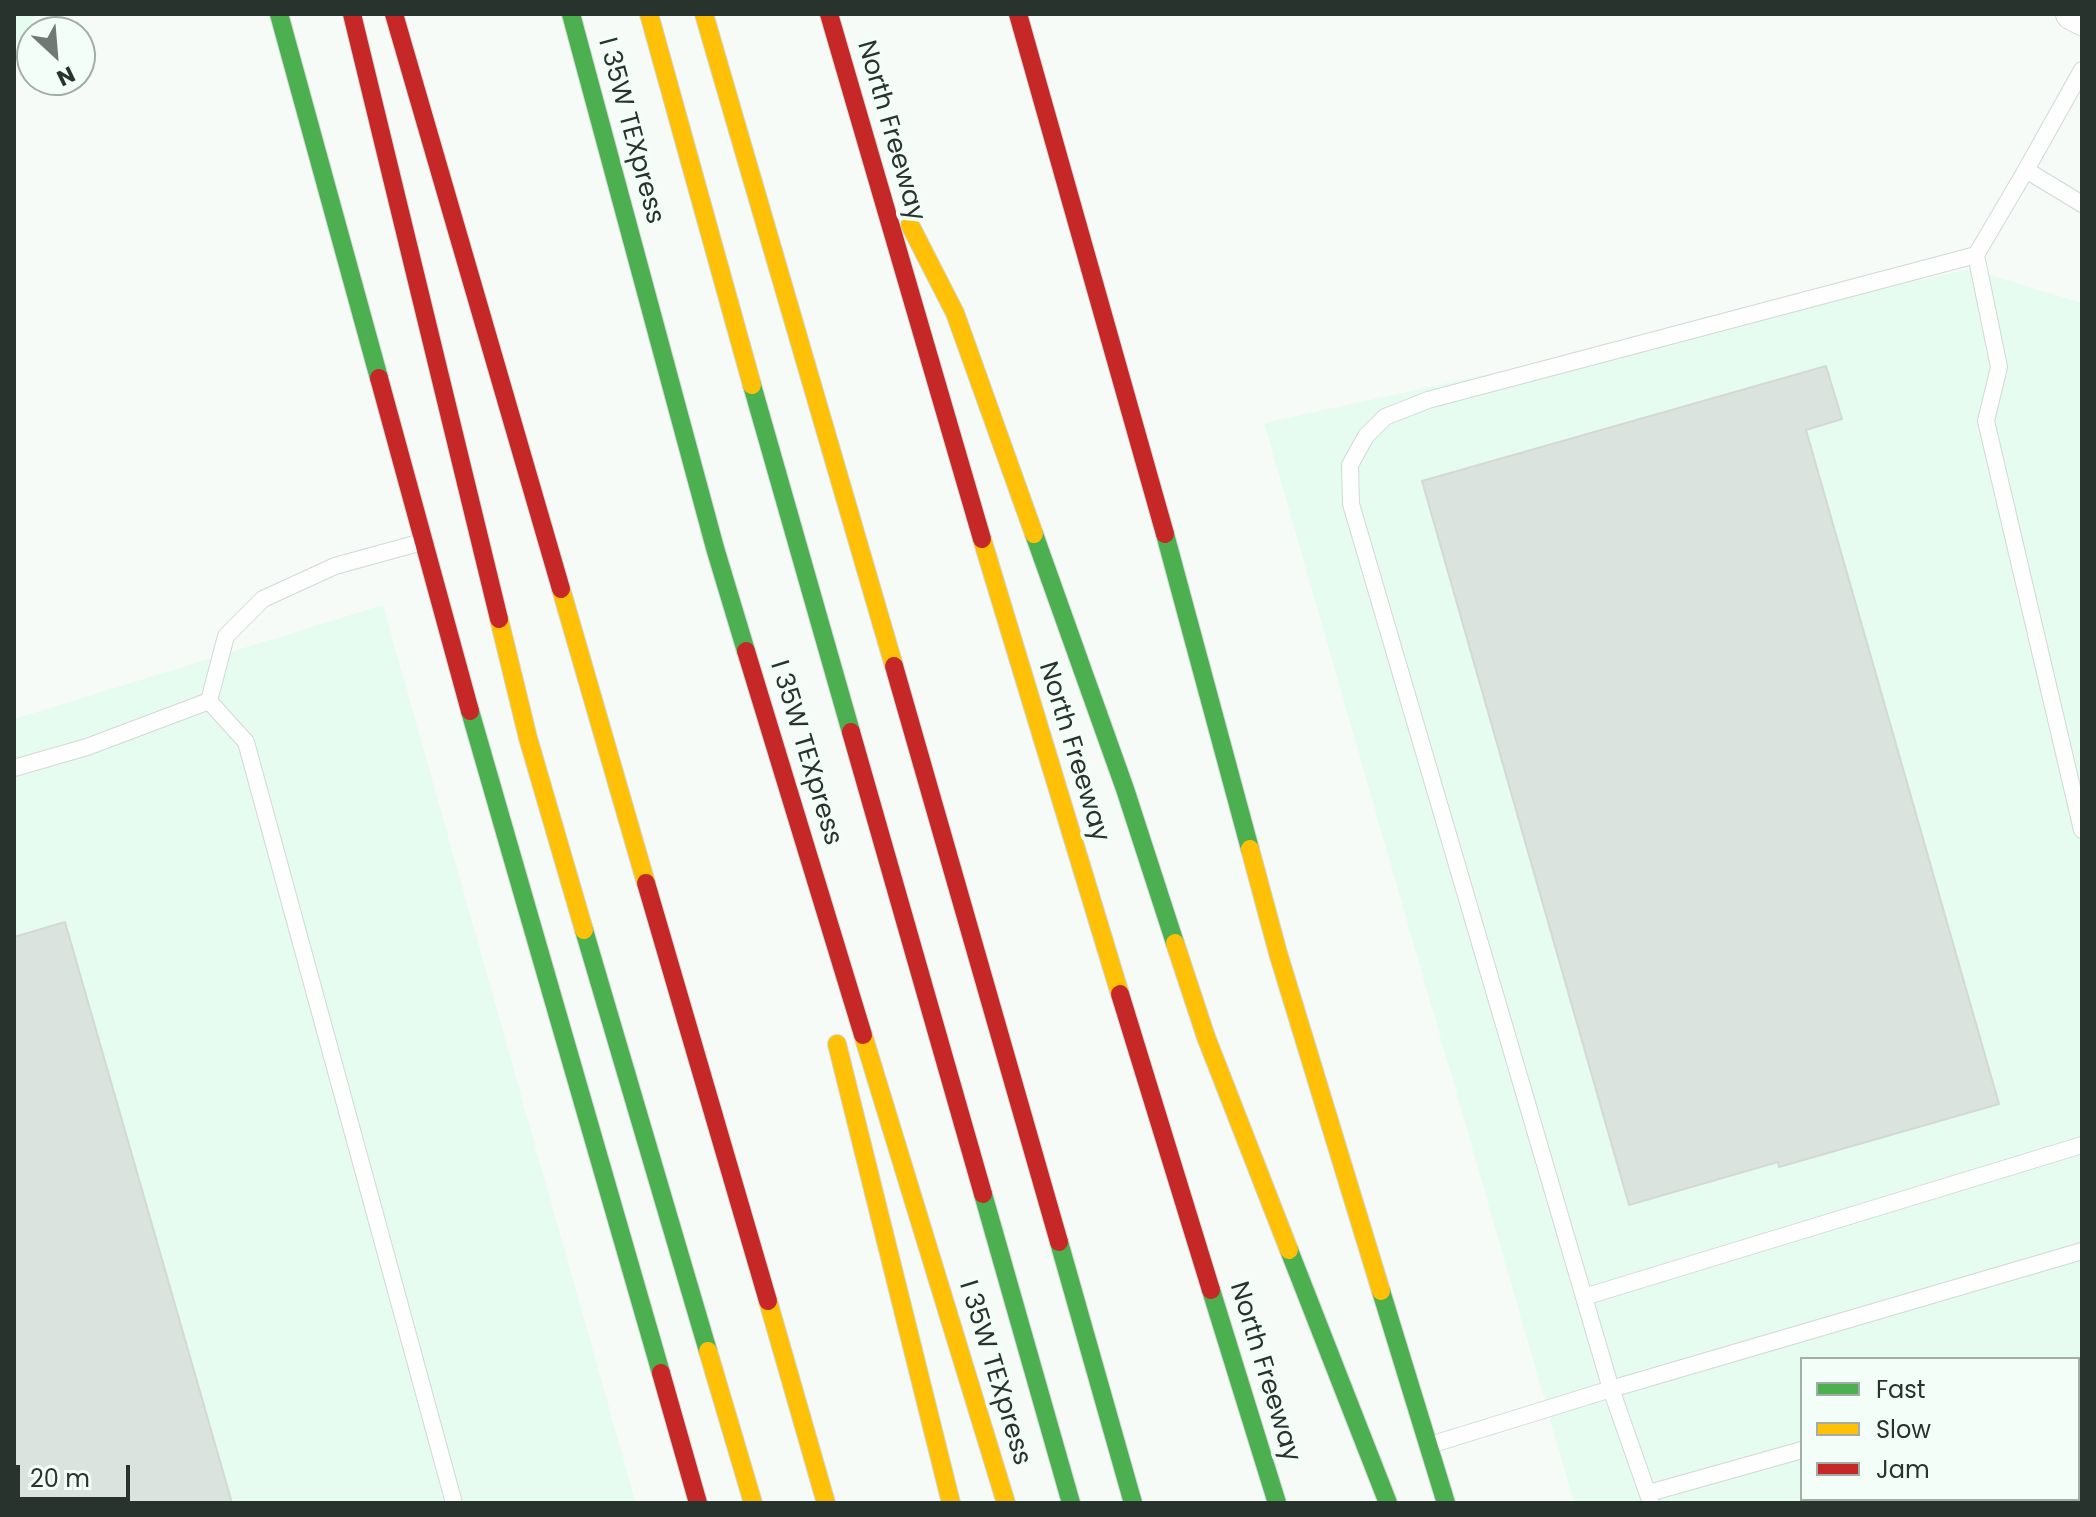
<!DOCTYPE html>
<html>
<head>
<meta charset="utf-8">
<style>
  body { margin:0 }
  #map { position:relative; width:2096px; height:1517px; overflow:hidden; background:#f6fbf8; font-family:Poppins,sans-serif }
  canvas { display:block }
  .frame { position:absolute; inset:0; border:16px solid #29332e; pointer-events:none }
  .legend { position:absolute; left:1800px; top:1357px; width:280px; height:144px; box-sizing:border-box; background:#f3fef8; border:2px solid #a2ada7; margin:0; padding:10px 14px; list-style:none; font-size:24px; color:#29332e }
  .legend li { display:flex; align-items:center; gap:16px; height:40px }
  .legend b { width:40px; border:2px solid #a2ada7 }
  .north { position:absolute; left:16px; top:16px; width:80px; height:80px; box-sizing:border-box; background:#f3fef8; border:2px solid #a2ada7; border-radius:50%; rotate:154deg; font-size:22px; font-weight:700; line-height:32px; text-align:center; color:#29332e }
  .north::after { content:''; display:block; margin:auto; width:28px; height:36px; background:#717975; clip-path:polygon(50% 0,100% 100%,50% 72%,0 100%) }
  .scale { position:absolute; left:16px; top:1465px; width:114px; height:36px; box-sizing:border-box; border:4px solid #29332e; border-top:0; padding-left:10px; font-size:24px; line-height:28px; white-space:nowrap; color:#29332e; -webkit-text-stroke:6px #f3fef8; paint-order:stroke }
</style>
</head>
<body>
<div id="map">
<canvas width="2096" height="1517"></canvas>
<div class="frame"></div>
<ul class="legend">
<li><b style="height:10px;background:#4caf50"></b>Fast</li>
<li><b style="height:10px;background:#ffc107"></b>Slow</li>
<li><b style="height:10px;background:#c62828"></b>Jam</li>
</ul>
<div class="north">N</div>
<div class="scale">20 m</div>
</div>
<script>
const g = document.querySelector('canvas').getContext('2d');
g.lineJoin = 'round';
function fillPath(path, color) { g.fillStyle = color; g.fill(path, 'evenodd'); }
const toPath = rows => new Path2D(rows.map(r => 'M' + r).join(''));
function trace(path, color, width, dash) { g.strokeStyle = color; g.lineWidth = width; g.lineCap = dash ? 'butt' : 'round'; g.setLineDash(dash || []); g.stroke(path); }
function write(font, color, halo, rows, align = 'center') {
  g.font = font + ' Poppins,sans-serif'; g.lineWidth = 8; g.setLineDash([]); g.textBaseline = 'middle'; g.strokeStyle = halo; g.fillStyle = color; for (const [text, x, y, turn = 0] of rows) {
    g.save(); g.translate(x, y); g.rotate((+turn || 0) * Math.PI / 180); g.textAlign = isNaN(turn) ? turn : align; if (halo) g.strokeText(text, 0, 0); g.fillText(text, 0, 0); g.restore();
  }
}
fillPath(toPath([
  [14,14,38,14,14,46],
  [1970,269,2082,303,2082,1503,1574,1503,1264,423],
  [1802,1359,2078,1359,2078,1499,1802,1499],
  [383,605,636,1503,14,1503,14,719]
]), '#e7fcf0');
const building = toPath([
  [1826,366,1842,419,1806,430,1999,1104,1779,1167,1778,1162,1629,1205,1422,481,1826,366],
  [65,922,232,1503,14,1503,14,937,65,922],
  [2082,1427,2082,1503,1839,1503,1852,1499,2078,1499,2078,1428,2082,1427]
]);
fillPath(building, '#dbe3de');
trace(building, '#d3dad6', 2);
const lane = toPath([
  [2026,170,2082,70],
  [2082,204,2026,170,1976,255,1428,400,1385,417,1366,436,1350,465,1351,504,1611,1389,2082,1251],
  [1976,255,1999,367,1986,421,2082,830],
  [209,701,226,636,263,599,335,566,422,542],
  [14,768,87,747,209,701,246,742,454,1503],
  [1584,1297,2082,1145],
  [2078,1372,2082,1371],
  [1430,1445,1611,1389,1651,1503],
  [1649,1493,1802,1450]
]);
const street = toPath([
  [2071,14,2082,20]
]);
const fast = toPath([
  [279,14,379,378],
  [571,14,715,548,746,651],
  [752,385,851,732],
  [1034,534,1125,789,1175,943],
  [1165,534,1250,849],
  [470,711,661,1373],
  [584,930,708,1351],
  [983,1194,1071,1503],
  [1059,1242,1133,1503],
  [1289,1250,1388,1503],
  [1211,1290,1277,1503],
  [1381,1291,1446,1503]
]);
const slow = toPath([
  [649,14,752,385],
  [704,14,894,666],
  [910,225,955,313,1034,534],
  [982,539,1120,994],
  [561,589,646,883],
  [499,619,528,738,584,930],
  [1250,849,1278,953,1381,1291],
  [1175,943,1206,1037,1289,1250],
  [863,1035,1006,1503],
  [837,1044,951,1503],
  [768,1301,826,1503],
  [708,1351,753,1503]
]);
const jam = toPath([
  [352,14,499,619],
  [394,14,561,589],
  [829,14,982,539],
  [1018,14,1165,534],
  [379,378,470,711],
  [746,651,863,1035],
  [894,666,1059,1242],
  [851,732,983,1194],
  [646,883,768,1301],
  [1120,994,1211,1290],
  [661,1373,698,1503]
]);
trace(lane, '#d1d9d5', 18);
trace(street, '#d1d9d5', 32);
trace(fast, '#d1d9d5', 20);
trace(slow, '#d1d9d5', 20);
trace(jam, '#d1d9d5', 20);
trace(lane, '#fefefe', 16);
trace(street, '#fefefe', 30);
trace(fast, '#4caf50', 18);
trace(slow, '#ffc107', 18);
trace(jam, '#c62828', 18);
write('26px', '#29332e', '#f3fef8', [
  ["I 35W TEXpress",630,131,75],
  ["North Freeway",890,131,74],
  ["North Freeway",1073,752,73],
  ["I 35W TEXpress",805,753,73],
  ["North Freeway",1264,1372,73],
  ["I 35W TEXpress",994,1373,73]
]);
</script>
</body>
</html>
